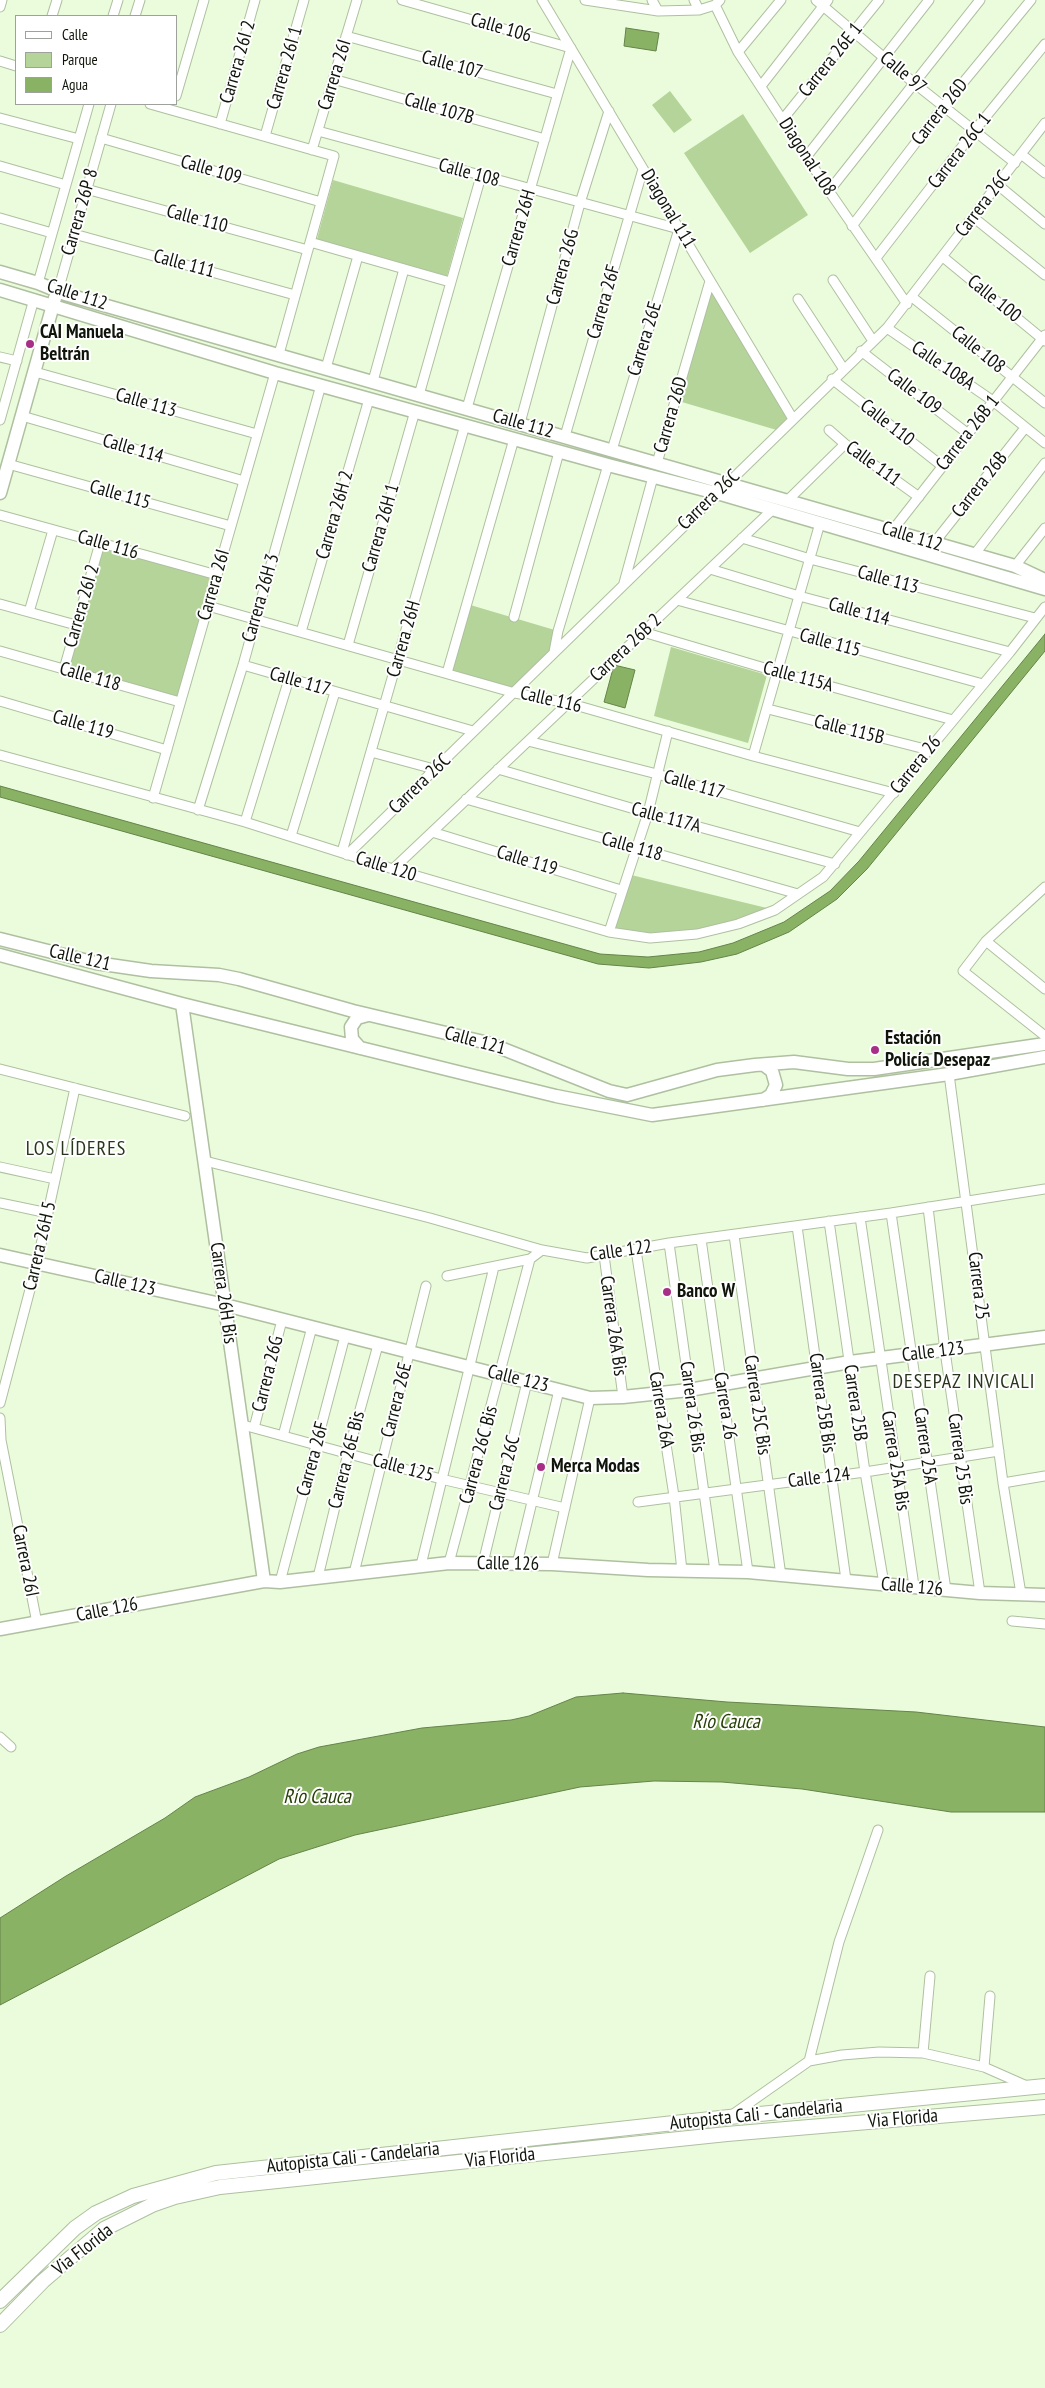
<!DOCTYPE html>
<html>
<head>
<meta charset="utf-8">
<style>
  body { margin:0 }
  #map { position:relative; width:1045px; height:2388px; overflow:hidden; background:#eafcdb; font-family:"PT Sans Narrow",sans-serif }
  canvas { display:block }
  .legend { position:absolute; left:15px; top:15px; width:162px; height:90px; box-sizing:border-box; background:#fff; border:1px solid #9fa19d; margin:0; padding:6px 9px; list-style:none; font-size:15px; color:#0f150a }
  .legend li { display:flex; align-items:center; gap:10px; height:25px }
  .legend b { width:25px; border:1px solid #9fa19d }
</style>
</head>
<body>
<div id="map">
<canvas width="1045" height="2388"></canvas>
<ul class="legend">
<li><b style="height:6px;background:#fff"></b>Calle</li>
<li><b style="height:14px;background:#b4d499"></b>Parque</li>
<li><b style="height:14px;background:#8ab265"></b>Agua</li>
</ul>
</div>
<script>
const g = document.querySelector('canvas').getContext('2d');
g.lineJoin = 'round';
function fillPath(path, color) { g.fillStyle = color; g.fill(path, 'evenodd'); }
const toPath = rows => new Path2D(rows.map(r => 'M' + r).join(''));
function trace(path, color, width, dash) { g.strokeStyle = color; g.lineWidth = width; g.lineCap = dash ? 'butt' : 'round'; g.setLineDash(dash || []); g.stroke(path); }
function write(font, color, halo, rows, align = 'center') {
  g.font = font + ' "PT Sans Narrow",sans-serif'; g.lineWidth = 4; g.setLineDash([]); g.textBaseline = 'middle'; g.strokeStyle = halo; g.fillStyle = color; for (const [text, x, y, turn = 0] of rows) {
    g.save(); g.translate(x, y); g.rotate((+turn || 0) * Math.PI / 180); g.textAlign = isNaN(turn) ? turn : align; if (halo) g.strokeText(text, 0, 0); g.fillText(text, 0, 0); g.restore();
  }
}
fillPath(toPath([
  [670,91,692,120,674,133,652,105],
  [743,114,808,215,750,253,684,153],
  [333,180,463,218,447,276,317,239],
  [710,281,793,419,780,431,675,400],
  [100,543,217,575,180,702,64,669],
  [467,604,558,631,554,652,515,693,447,673],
  [671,647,767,675,748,743,654,716],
  [627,874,775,910,738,924,650,938,609,932]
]), '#b4d499');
const water = toPath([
  [626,28,659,33,656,51,624,46,626,28],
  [1045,634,1045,651,867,869,837,899,789,932,737,954,701,962,649,968,598,964,0,797,0,786,600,954,648,957,699,952,733,943,784,922,830,891,859,861,1045,634],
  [614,665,635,670,625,708,604,702,614,665],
  [623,1693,727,1702,916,1712,1045,1727,1045,1812,951,1812,802,1789,722,1782,654,1781,580,1787,355,1835,279,1859,0,2005,0,1918,66,1876,165,1818,195,1797,249,1777,297,1754,319,1747,422,1728,511,1720,529,1716,576,1697,623,1693]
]);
fillPath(water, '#8ab265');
trace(water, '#65834a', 1);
const street = toPath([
  [402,0,571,48,467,408],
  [542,0,793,419],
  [585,0,658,11,699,10,715,5,720,0],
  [652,0,658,11],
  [694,0,699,10],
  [816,0,914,83,1015,163],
  [715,5,738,52,829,191,907,304],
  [0,7,2,0],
  [52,16,57,0],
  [113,16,118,0],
  [135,16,140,0],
  [346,36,557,94],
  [738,52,781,0],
  [0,61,16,66],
  [333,79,545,139],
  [761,86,828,0],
  [176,96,204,0],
  [150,104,334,156,279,354],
  [0,118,79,139],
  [783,119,879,0],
  [220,124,255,0],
  [318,131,679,229,612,450],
  [265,136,304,0],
  [101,138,321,202],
  [312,150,357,0],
  [1021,154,1045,173],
  [807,156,929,0],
  [0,166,66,185],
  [998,185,1045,224],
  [86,189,308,250],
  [829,191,980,0],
  [973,217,1045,275],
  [0,218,52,233],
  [852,226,943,107,1031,0],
  [74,234,295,295],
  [310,242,450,282],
  [943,257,1045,341],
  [876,258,975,130,1045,44],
  [833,280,873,341],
  [38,283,89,104],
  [58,291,111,104],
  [912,297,1045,403],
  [798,299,843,368],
  [887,328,993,401,1045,443],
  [861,351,967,433],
  [0,357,17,361],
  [326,368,358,256],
  [35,372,257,434],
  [832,379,942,466],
  [373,381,404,269],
  [419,395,481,176],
  [22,416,244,481],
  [0,420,34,299],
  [520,423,580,203,609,111],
  [829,430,845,444,919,497],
  [565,436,643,169],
  [657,463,710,281],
  [8,464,231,526],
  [789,499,845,444],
  [0,515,217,575],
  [892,531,1045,335],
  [742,538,810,559,1035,618],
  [934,543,1025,428],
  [974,555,1045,463],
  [1015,566,1045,528],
  [710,569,799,596,1010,652],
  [624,583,653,477],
  [677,600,983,684],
  [0,604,76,625],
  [208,606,515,693,568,703,753,756,894,793],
  [29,612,53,530],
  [514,617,559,452],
  [301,632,369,399],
  [643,632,778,672,953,720],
  [348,645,415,411],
  [0,651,180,702],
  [554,652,558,631,608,465],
  [243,665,473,731],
  [64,669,100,543],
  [447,673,514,439],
  [0,701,167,750],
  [768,709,929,750],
  [528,741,657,774,860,832],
  [371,752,434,769],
  [0,755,245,822,393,869,609,932,650,938,697,934,738,924,775,910,823,877,1010,652,1045,607],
  [753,756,820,523],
  [498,769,648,813,835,864],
  [153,798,275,373],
  [466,799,798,894],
  [198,810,243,665,321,385],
  [245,822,289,679],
  [432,832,621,890],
  [291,836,335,692],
  [342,852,465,425],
  [347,855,887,328,1045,123],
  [393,869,772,510],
  [1045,887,986,941,963,971,1045,1036],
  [609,932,648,813,668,731],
  [986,941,1045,989],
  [0,1069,185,1116],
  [949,1074,1003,1483,1021,1594],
  [205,1161,430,1218,542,1250,587,1258,669,1243,891,1213,1045,1189],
  [0,1167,55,1179],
  [0,1203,48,1213],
  [928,1207,945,1351,980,1593],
  [891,1213,946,1590],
  [860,1217,914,1586],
  [829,1221,865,1472,884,1584],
  [797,1226,846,1580],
  [734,1235,781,1576],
  [701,1239,748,1572],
  [669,1243,715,1571],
  [636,1250,674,1496,682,1571],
  [604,1255,623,1397],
  [447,1276,530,1259,542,1250],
  [0,1403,37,1263,75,1088],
  [0,1418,1,1440,37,1623],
  [243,1425,441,1479,565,1508],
  [254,1428,282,1320],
  [283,1436,312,1327],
  [1003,1483,1045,1476],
  [638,1502,865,1472,999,1451],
  [449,1563,530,1259],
  [483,1563,527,1382],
  [517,1564,559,1390],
  [552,1564,590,1398],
  [421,1565,494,1267],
  [354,1573,426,1286],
  [318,1577,348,1453,378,1345],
  [280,1582,345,1336],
  [1012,1621,1045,1624],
  [0,1737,11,1747],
  [923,2053,930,1976],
  [809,2061,839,1942,878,1830],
  [984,2067,990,1996],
  [732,2115,809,2061,842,2055,879,2052,923,2053,984,2067,1027,2086]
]);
const secondary = toPath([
  [0,272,38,283,65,294,1015,566,1045,580],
  [0,290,275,373,608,465,724,495,1045,589],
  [0,493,55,298],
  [0,939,96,963,151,971,219,975,239,979,353,1011,488,1043,609,1091,627,1095,717,1070,755,1065,794,1062,848,1069,874,1069,1045,1044],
  [0,955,182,1004,466,1074,556,1096,652,1115,949,1074,1045,1057],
  [182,1004,264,1581],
  [360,1048,352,1039,351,1027,357,1018,368,1015],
  [763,1100,771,1095,776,1085,772,1071,764,1065],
  [0,1255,225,1305,590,1398,623,1397,689,1390,850,1362,1045,1337],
  [0,1629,264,1581,280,1582,449,1563,552,1564,648,1570,748,1572,980,1593,1045,1595]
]);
const primary = toPath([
  [0,2301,75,2228,96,2213,133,2196,216,2173,729,2117,1045,2086],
  [0,2325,43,2281,104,2229,152,2205,175,2197,220,2187,727,2134,1045,2107]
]);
trace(street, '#afc0a1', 11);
trace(secondary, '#afc0a1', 15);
trace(primary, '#afc0a1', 16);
trace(street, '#fff', 9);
trace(secondary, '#fff', 12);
trace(primary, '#fff', 14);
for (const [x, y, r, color] of [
  [30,344,5,"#a72f86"],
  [875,1050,5,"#a72f86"],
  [667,1292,5,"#a72f86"],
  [541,1467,5,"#a72f86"]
]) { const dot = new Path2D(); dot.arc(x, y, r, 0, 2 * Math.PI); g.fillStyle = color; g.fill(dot); trace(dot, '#fff', 2); }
write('19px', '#0f150a', '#fff', [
  ["Calle 106",501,28,16],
  ["Carrera 26E 1",831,60,-51],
  ["Carrera 26I 2",238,62,-74],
  ["Calle 107",452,65,15],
  ["Carrera 26I 1",285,68,-74],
  ["Calle 97",903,73,40],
  ["Carrera 26I",335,75,-73],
  ["Calle 107B",439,109,16],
  ["Carrera 26D",940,112,-52],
  ["Carrera 26C 1",960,151,-52],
  ["Diagonal 108",807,157,57],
  ["Calle 109",211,170,16],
  ["Calle 108",469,173,15],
  ["Carrera 26C",983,204,-53],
  ["Diagonal 111",668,209,59],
  ["Carrera 26P 8",80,212,-74],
  ["Calle 110",197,219,15],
  ["Carrera 26H",519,228,-74],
  ["Calle 111",184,264,15],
  ["Carrera 26G",563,267,-75],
  ["Calle 112",77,295,18],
  ["Calle 100",994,299,39],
  ["Carrera 26F",604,302,-74],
  ["Carrera 26E",645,339,-73],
  ["Calle 108",978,350,39],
  ["Calle 108A",943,366,34],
  ["Calle 109",914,392,37],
  ["Calle 113",146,403,16],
  ["Carrera 26D",671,415,-74],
  ["Calle 110",887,423,38],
  ["Calle 112",523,424,16],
  ["Carrera 26B 1",968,433,-52],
  ["Calle 114",133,449,16],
  ["Calle 111",873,464,36],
  ["Carrera 26B",980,485,-52],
  ["Calle 115",120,495,16],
  ["Carrera 26C",709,500,-44],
  ["Carrera 26H 2",335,515,-74],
  ["Carrera 26H 1",381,528,-74],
  ["Calle 112",912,537,17],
  ["Calle 116",108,545,16],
  ["Calle 113",888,580,15],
  ["Carrera 26I",214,585,-74],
  ["Carrera 26H 3",261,598,-74],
  ["Carrera 26I 2",82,606,-74],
  ["Calle 114",859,612,15],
  ["Carrera 26H",404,639,-74],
  ["Calle 115",830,643,15],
  ["Carrera 26B 2",626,648,-43],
  ["Calle 118",90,677,16],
  ["Calle 115A",798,677,15],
  ["Calle 117",300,682,16],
  ["Calle 116",551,700,13],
  ["Calle 119",83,725,16],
  ["Calle 115B",849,730,14],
  ["Carrera 26",916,765,-51],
  ["Carrera 26C",420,784,-44],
  ["Calle 117",694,785,16],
  ["Calle 117A",666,818,15],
  ["Calle 118",632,847,16],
  ["Calle 119",527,861,17],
  ["Calle 120",386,867,17],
  ["Calle 121",80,958,13],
  ["Calle 121",475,1041,15],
  ["Carrera 26H 5",40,1246,-77],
  ["Calle 122",621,1251,-8],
  ["Calle 123",125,1283,13],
  ["Carrera 25",978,1286,83],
  ["Carrera 26H Bis",223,1293,82],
  ["Carrera 26A Bis",613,1326,82],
  ["Calle 123",933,1352,-7],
  ["Carrera 26G",268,1374,-76],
  ["Calle 123",518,1379,14],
  ["Carrera 26E",397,1400,-76],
  ["Carrera 25B Bis",822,1403,82],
  ["Carrera 25B",855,1403,82],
  ["Carrera 25C Bis",757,1405,82],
  ["Carrera 26",725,1406,81],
  ["Carrera 26 Bis",692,1407,82],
  ["Carrera 26A",661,1410,81],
  ["Carrera 25A",925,1446,82],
  ["Carrera 26C Bis",479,1455,-75],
  ["Carrera 26F",313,1459,-75],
  ["Carrera 25 Bis",960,1459,82],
  ["Carrera 26E Bis",347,1460,-76],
  ["Carrera 25A Bis",895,1461,81],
  ["Calle 125",403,1468,15],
  ["Carrera 26C",505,1473,-76],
  ["Calle 124",819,1478,-7],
  ["Carrera 26I",25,1561,79],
  ["Calle 126",508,1564,1],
  ["Calle 126",912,1587,5],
  ["Calle 126",107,1610,-11],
  ["Autopista Cali - Candelaria",756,2115,-6],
  ["Via Florida",903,2119,-5],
  ["Autopista Cali - Candelaria",353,2158,-6],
  ["Via Florida",500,2158,-6],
  ["Via Florida",83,2250,-38]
]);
write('bold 19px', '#0f150a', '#fff', [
  ["CAI Manuela",40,333],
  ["Beltrán",40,355],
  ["Estación",885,1039],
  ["Policía Desepaz",885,1061],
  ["Banco W",677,1292],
  ["Merca Modas",551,1467]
], 'left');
g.letterSpacing = '1px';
write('20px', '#29361d', '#fff', [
  ["LOS LÍDERES",76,1149],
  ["DESEPAZ INVICALI",964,1382]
]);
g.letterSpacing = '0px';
write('italic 20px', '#274006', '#fff', [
  ["Río Cauca",726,1722],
  ["Río Cauca",317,1797]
]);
</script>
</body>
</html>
